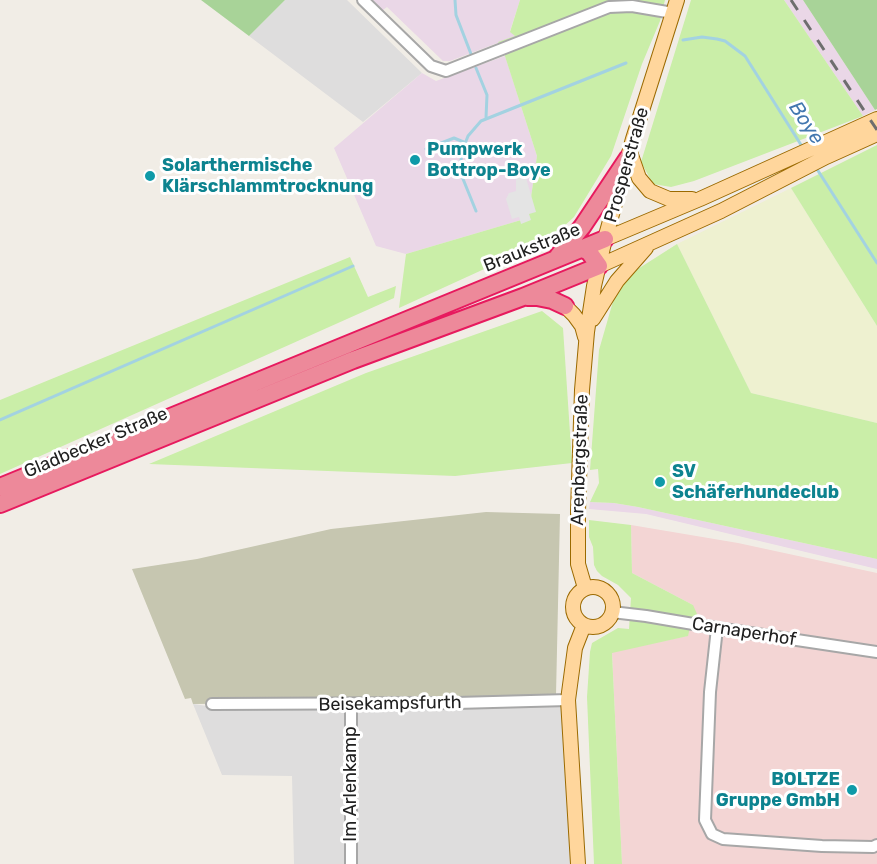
<!DOCTYPE html>
<html>
<head>
<meta charset="utf-8">
<style>
  body { margin:0 }
  canvas { display:block; background:#f1ede6 }
</style>
</head>
<body>
<canvas width="877" height="864"></canvas>
<script>
const g = document.querySelector('canvas').getContext('2d');
g.lineJoin = 'round';
function fillPath(path, color) { g.fillStyle = color; g.fill(path, 'evenodd'); }
const toPath = rows => new Path2D(rows.map(r => 'M' + r).join(''));
function trace(path, color, width, dash) { g.strokeStyle = color; g.lineWidth = width; g.lineCap = dash ? 'butt' : 'round'; g.setLineDash(dash || []); g.stroke(path); }
function write(font, color, halo, rows, align = 'center') {
  g.font = font + ' Rubik,sans-serif'; g.lineWidth = 6; g.setLineDash([]); g.textBaseline = 'middle'; g.strokeStyle = halo; g.fillStyle = color; for (const [text, x, y, turn = 0] of rows) {
    g.save(); g.translate(x, y); g.rotate((+turn || 0) * Math.PI / 180); g.textAlign = isNaN(turn) ? turn : align; if (halo) g.strokeText(text, 0, 0); g.fillText(text, 0, 0); g.restore();
  }
}
fillPath(toPath([
  [285,0,347,0,422,73,363,122,249,36],
  [566,699,576,864,294,864,292,776,222,775,193,704,214,707]
]), '#dedddd');
fillPath(toPath([
  [631,525,738,543,877,573,877,864,622,864,612,652,687,636,693,605,632,573]
]), '#f3d5d4');
fillPath(toPath([
  [373,0,520,0,510,31,516,36,450,61,443,61,387,7,383,10],
  [784,0,803,0,875,110,863,116],
  [505,56,537,156,528,218,406,254,376,246,334,148,422,73,436,81],
  [590,502,614,503,638,507,877,559,877,569,646,514,589,509]
]), '#ead7e7');
fillPath(toPath([
  [486,512,560,514,556,695,456,701,193,704,191,698,185,699,132,569,197,559,331,529]
]), '#c6c6b0');
fillPath(toPath([
  [791,188,877,326,877,423,751,393,677,244]
]), '#eef1d0');
fillPath(toPath([
  [520,0,665,0,660,21,642,64,611,156,574,217,550,239,399,308,406,254,528,218,537,156,503,50,498,42,515,36,510,32],
  [691,0,784,0,863,116,694,181,671,187,653,184,641,162],
  [877,145,877,326,791,188],
  [677,244,751,393,877,423,877,559,638,507,614,503,590,502,599,483,598,469,590,470,599,350,614,298,630,274],
  [350,257,368,297,396,286,394,298,0,474,0,400],
  [542,311,563,328,572,463,455,476,149,464,366,373],
  [589,520,631,525,632,573,693,605,697,614,691,623,688,636,612,653,622,864,594,864,587,697,590,652,592,643,618,628,629,629,631,598,618,585,602,576,597,571,594,565,593,547,589,537]
]), '#caeea8');
fillPath(toPath([
  [201,0,285,0,249,36],
  [803,0,877,0,877,109,875,110]
]), '#a8d398');
fillPath(toPath([
  [524,171,536,212,529,214,531,220,521,224,519,217,512,219,506,199,509,193,516,191,516,173]
]), '#e4e4e4');
trace(toPath([
  [455,0,456,15,471,54],
  [683,40,702,37,717,39,725,41,745,56,803,148],
  [476,68,487,95,486,118],
  [426,149,454,138,466,143],
  [815,166,877,263],
  [476,211,461,174,461,160,463,149,468,136,481,121,626,63],
  [0,420,353,266]
]), '#a3d2e1', 3);
const minor = toPath([
  [363,0,431,66,446,71,609,7,632,6,673,13],
  [612,612,646,616,717,628,877,652],
  [717,628,710,692,705,820,712,834,723,839,822,846,873,847,877,845],
  [212,704,456,703,568,700],
  [351,704,351,864]
]);
const major = toPath([
  [630,152,639,178,650,191,669,199,692,199],
  [605,239,700,199,877,119],
  [599,266,721,211,826,157,877,134],
  [565,306,574,315,582,326,585,337],
  [593,319,617,281,646,248],
  '573 607a20 20 0 1 1 40 0a20 20 0 1 1-40 0Z',
  [585,588,578,564,578,511,582,390,587,332,594,286,605,239,633,139,677,0],
  [578,864,568,700,575,648,584,625]
]);
const highway = toPath([
  [558,256,582,227,628,158],
  [527,297,537,297,552,300,565,306],
  [0,487,605,239],
  [0,504,353,360,523,297,599,266,589,252,581,248]
]);
trace(minor, '#a7a7a7', 14);
trace(major, '#9b6a00', 16);
trace(highway, '#e71a5e', 20);
trace(minor, '#fff', 10);
trace(major, '#ffd69c', 14);
trace(highway, '#ed899a', 16);
trace(toPath([
  [791,0,877,130]
]), '#6e6e6e', 3, [12, 12]);
for (const [x, y, r, color] of [
  [415,160,6,"#0f9aa8"],
  [150,176,6,"#0f9aa8"],
  [660,482,6,"#0f9aa8"],
  [852,790,6,"#0f9aa8"]
]) { const dot = new Path2D(); dot.arc(x, y, r, 0, 2 * Math.PI); g.fillStyle = color; g.fill(dot); trace(dot, '#fff', 2); }
write('bold 18px', '#0d838f', '#fff', [
  ["Pumpwerk",427,150],
  ["Bottrop-Boye",427,171],
  ["Solarthermische",162,166],
  ["Klärschlammtrocknung",162,187],
  ["SV",672,472],
  ["Schäferhundeclub",672,493],
  ["BOLTZE",840,780,"right"],
  ["Gruppe GmbH",840,801,"right"]
], 'left');
write('18px', '#202020', '#fff', [
  ["Prosperstraße",627,165,-74],
  ["Braukstraße",532,248,-22],
  ["Gladbecker Straße",96,443,-23],
  ["Arenbergstraße",580,460,-88],
  ["Carnaperhof",744,632,9],
  ["Beisekampsfurth",390,704,-1],
  ["Im Arlenkamp",351,784,-90]
]);
write('italic 20px', '#4277af', '#fff', [
  ["Boye",806,123,57]
]);
</script>
</body>
</html>
